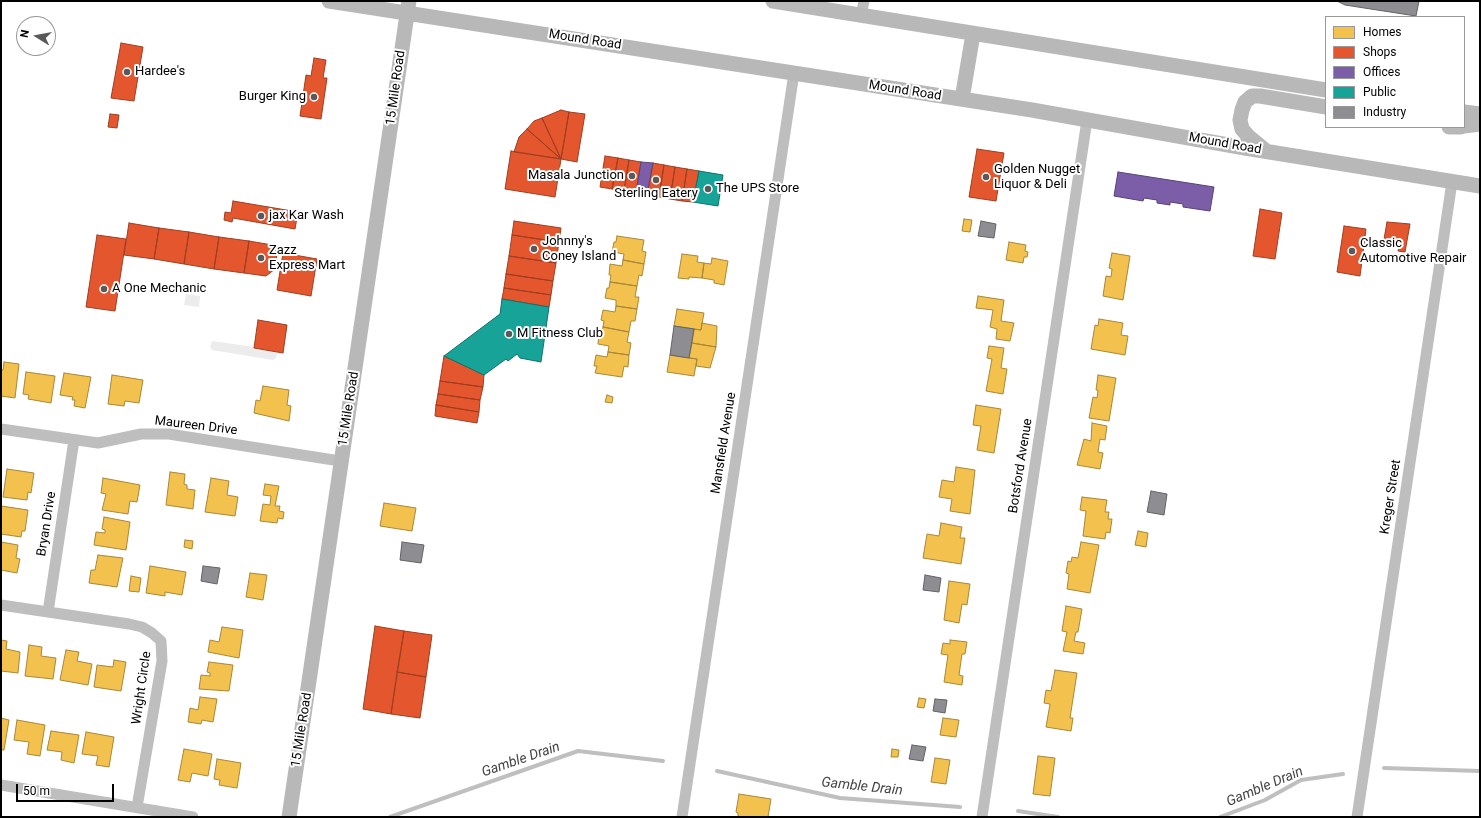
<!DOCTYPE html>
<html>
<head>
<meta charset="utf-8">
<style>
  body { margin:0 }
  #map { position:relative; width:1481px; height:818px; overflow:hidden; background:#fff; font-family:Roboto,sans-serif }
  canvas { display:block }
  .frame { position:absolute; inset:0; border:2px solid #000; pointer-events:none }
  .legend { position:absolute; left:1325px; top:16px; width:140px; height:112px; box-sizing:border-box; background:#fff; border:1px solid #999; margin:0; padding:5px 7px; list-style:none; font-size:12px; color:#000 }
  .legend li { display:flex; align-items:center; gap:8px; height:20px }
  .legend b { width:20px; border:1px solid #999 }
  .north { position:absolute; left:16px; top:16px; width:40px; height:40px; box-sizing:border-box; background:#fff; border:1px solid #999; border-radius:50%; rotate:281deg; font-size:11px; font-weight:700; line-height:16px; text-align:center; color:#000 }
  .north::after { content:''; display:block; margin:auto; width:14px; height:18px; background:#595959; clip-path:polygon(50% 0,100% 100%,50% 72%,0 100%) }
  .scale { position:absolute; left:16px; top:784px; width:98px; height:18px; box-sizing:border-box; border:2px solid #000; border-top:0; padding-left:5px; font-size:12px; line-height:14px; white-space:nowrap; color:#000; -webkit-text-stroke:3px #fff; paint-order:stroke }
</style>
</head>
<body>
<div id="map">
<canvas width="1481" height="818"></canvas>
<div class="frame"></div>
<ul class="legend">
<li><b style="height:11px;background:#f2c14e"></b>Homes</li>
<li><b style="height:11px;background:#e4572e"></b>Shops</li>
<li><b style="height:11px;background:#7b5ea7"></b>Offices</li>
<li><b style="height:11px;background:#17a398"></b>Public</li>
<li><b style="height:11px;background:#8d8d92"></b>Industry</li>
</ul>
<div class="north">N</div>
<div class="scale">50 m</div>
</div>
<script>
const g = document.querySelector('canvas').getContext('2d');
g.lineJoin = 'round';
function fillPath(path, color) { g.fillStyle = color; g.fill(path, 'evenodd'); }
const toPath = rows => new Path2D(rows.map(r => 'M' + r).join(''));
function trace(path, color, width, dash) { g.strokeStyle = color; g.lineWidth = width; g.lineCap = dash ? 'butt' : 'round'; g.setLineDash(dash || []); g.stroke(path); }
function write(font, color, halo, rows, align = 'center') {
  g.font = font + ' Roboto,sans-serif'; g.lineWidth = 4; g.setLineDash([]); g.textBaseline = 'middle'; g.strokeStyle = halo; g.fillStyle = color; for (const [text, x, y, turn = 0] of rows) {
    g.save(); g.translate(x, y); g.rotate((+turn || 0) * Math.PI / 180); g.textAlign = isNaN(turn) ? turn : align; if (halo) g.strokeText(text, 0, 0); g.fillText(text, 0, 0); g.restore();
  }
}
fillPath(toPath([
  [186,294,200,296,199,307,184,305],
  [212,341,254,347,254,349,277,352,276,358,273,360,212,350,210,347]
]), '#ececec');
const homes = toPath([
  [964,219,972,220,970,232,962,231,964,219],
  [617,236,644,240,642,251,646,252,644,264,623,260,624,254,612,252,614,242,616,242,617,236],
  [1009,242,1026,245,1025,251,1028,252,1027,257,1024,257,1023,263,1006,260,1009,242],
  [1112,253,1130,256,1123,300,1103,296,1106,276,1111,277,1112,269,1109,268,1112,253],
  [682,254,698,256,697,262,704,263,702,278,689,277,689,279,678,278,682,254],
  [712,258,728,261,724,285,714,283,714,280,702,278,704,263,711,264,712,258],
  [623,260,644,264,642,276,639,275,637,286,610,282,611,275,609,275,610,264,622,266,623,260],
  [610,282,637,286,635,297,639,297,637,309,616,306,616,300,605,298,607,288,609,288,610,282],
  [978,296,1004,300,1001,321,1014,323,1010,341,996,339,997,329,990,327,993,310,976,308,978,296],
  [616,306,637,309,635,321,631,321,629,332,603,327,604,321,601,320,603,310,615,312,616,306],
  [677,309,704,313,701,330,674,326,677,309],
  [1099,319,1123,323,1121,335,1128,336,1125,355,1091,349,1095,325,1098,326,1099,319],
  [702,323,717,326,716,347,692,343,694,329,701,330,702,323],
  [603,327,629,332,627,342,631,343,629,355,608,352,609,346,598,344,599,333,602,333,603,327],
  [692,343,716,347,710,368,696,366,697,359,689,358,692,343],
  [989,346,1004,348,1001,368,1007,369,1003,394,986,391,992,359,987,358,989,346],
  [608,352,629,355,628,367,624,366,622,377,595,373,597,366,594,366,596,355,607,357,608,352],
  [670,355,697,359,694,376,667,372,670,355],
  [4,362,19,364,15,398,1,396,1,370,3,370,4,362],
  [26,372,55,376,51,403,28,399,29,395,23,394,26,372],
  [64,373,91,377,85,408,74,406,75,400,72,400,73,397,60,395,64,373],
  [112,375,143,380,139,403,125,401,124,406,108,404,112,375],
  [1098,375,1116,378,1109,421,1089,418,1093,397,1097,398,1098,390,1096,390,1098,375],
  [263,386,289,390,287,405,291,406,289,421,254,413,256,400,260,401,263,386],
  [607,395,613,397,612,403,605,402,607,395],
  [976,405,1001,409,994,453,977,450,981,426,973,425,976,405],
  [1092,423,1107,426,1105,440,1100,439,1098,452,1103,453,1100,469,1077,465,1084,439,1091,441,1092,423],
  [956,467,975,470,970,514,950,511,952,499,939,497,942,480,954,482,956,467],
  [7,469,34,473,31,493,28,492,27,500,3,497,7,469],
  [170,472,185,474,184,484,187,485,187,489,195,490,193,509,166,505,170,472],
  [103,478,140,485,137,502,130,501,128,514,102,510,106,494,101,493,103,478],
  [211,478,229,481,227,495,238,497,235,516,205,512,211,478],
  [265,484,279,486,275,506,280,506,279,511,284,512,283,519,278,518,277,523,260,521,263,504,270,505,271,496,263,495,265,484],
  [1082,497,1107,500,1105,512,1109,512,1108,519,1112,519,1110,533,1106,532,1105,539,1083,536,1086,511,1080,510,1082,497],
  [384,503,416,508,412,531,380,526,384,503],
  [1,506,28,510,25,531,22,531,21,537,1,534,1,506],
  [104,517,130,522,126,550,94,545,96,532,105,533,105,530,102,529,104,517],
  [941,523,962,527,960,538,965,538,961,564,923,558,927,534,939,536,941,523],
  [1138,531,1148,533,1146,547,1135,545,1138,531],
  [185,540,193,541,192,549,184,547,185,540],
  [1,542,18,545,16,558,20,559,17,573,1,570,1,542],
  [1081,542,1099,545,1090,593,1067,589,1069,574,1066,573,1068,561,1071,562,1072,557,1078,558,1081,542],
  [98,555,123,558,117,587,89,583,91,570,95,570,98,555],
  [150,566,186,572,182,595,165,592,165,596,146,593,150,566],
  [250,573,267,575,263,600,246,597,250,573],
  [131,576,141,578,139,592,129,591,131,576],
  [949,581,970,584,967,605,962,604,959,623,944,620,949,581],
  [1066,606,1082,609,1078,632,1076,632,1074,641,1085,643,1083,654,1063,651,1067,632,1062,631,1066,606],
  [222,627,243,630,239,658,208,652,210,640,219,642,222,627],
  [1,640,7,641,6,649,20,652,18,673,1,671,1,640],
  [950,640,967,642,965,654,962,654,959,675,963,676,962,685,944,682,948,655,941,654,943,643,950,644,950,640],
  [29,645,42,647,41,656,56,658,53,679,25,676,29,645],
  [66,650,79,652,77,661,92,664,88,685,60,680,66,650],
  [114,660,126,662,121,691,94,687,97,665,113,667,114,660],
  [209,662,233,665,229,691,199,689,201,675,210,676,210,673,207,672,209,662],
  [1055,670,1077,673,1070,718,1073,718,1071,731,1046,727,1050,704,1044,703,1046,690,1051,691,1055,670],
  [200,697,217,699,213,722,202,720,201,724,188,722,190,708,198,710,200,697],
  [919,698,926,699,924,708,917,707,919,698],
  [1,718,9,720,4,750,1,750,1,718],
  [943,718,959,720,956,737,940,735,943,718],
  [17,720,45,725,40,756,27,754,29,742,14,740,17,720],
  [51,731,79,735,74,763,61,760,62,752,47,750,51,731],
  [86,732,114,737,109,767,96,765,98,756,82,754,86,732],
  [184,749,212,754,208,776,192,773,190,782,178,780,184,749],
  [892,749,899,750,898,757,891,757,892,749],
  [1038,756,1055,758,1050,796,1033,794,1038,756],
  [935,758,950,760,946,784,931,782,935,758],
  [217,759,241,763,237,788,219,785,220,780,214,779,217,759],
  [739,794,771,799,768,817,738,817,738,813,736,812,739,794]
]);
fillPath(homes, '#f2c14e');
trace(homes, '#a98737', 1);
const shops = toPath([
  [121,43,143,47,134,101,111,98,121,43],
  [314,58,326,60,323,78,327,78,321,119,300,116,306,75,311,76,314,58],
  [561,110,569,112,561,159,542,118,561,110],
  [569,112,585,114,577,162,561,159,569,112],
  [110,114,119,115,117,128,108,127,110,114],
  [542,118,561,159,527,129,534,121,542,118],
  [527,129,561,159,514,152,519,137,527,129],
  [977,149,1004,153,996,201,969,197,977,149],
  [511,151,561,159,555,197,505,189,511,151],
  [605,156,618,158,612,189,600,187,605,156],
  [618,158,629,160,624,191,612,189,618,158],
  [629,160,641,162,636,193,624,191,629,160],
  [653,163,664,165,659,197,647,195,653,163],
  [664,165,675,167,670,199,659,197,664,165],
  [675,167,687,169,682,201,670,199,675,167],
  [687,169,699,171,693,202,682,201,687,169],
  [233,201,298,212,295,229,233,218,232,222,224,220,225,212,231,213,233,201],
  [1260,209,1282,213,1275,259,1253,256,1260,209],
  [514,221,561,228,559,242,512,235,514,221],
  [1387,222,1410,224,1405,252,1398,251,1399,247,1383,245,1387,222],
  [129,223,159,228,154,259,124,255,129,223],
  [1344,226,1366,229,1360,276,1337,272,1344,226],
  [159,228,189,232,184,264,154,259,159,228],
  [189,232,219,237,214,269,184,264,189,232],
  [97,235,126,239,115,311,86,307,97,235],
  [512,235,559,242,556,263,509,256,512,235],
  [219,237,249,241,244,273,214,269,219,237],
  [249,241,278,246,275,269,266,276,244,273,249,241],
  [283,253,317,259,311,296,277,290,283,253],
  [509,256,556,263,553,281,506,274,509,256],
  [506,274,553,281,551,295,504,288,506,274],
  [504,288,551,295,549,307,502,299,504,288],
  [258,320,287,325,283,353,254,348,258,320],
  [444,356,484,375,483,387,440,381,444,356],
  [440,381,483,387,480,400,438,394,440,381],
  [438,394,480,400,479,412,436,405,438,394],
  [436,405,479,412,477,423,435,416,436,405],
  [375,626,404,631,391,714,363,709,375,626],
  [404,631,432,635,426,677,397,672,404,631],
  [397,672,426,677,420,718,391,714,397,672]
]);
fillPath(shops, '#e4572e');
trace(shops, '#a03d20', 1);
const offices = toPath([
  [641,162,653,163,647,195,636,193,641,162],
  [1118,172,1214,187,1210,211,1183,207,1183,204,1170,202,1170,205,1157,203,1157,200,1144,198,1143,201,1114,196,1118,172]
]);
fillPath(offices, '#7b5ea7');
trace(offices, '#564275', 1);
const public = toPath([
  [699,171,723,175,718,206,693,202,699,171],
  [502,299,549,307,541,362,520,358,517,354,508,361,506,359,484,375,444,356,500,314,502,299]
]);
fillPath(public, '#17a398');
trace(public, '#10726a', 1);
const industry = toPath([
  [1337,1,1419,1,1416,16,1345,5,1337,1],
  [981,221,996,224,994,238,978,236,981,221],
  [674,326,694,329,689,358,670,355,674,326],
  [1151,491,1167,494,1164,515,1147,512,1151,491],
  [402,542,424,545,421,563,400,560,402,542],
  [203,566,220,568,217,584,201,581,203,566],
  [925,575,941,578,939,592,923,590,925,575],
  [935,699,947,700,945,713,933,711,935,699],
  [912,745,926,747,923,761,909,759,912,745]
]);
fillPath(industry, '#8d8d92');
trace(industry, '#636366', 1);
trace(toPath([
  [1384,768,1480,771],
  [717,771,840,798,960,807],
  [1018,811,1058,817],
  [390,817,578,751,663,761],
  [1220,817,1265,800,1301,780,1343,774]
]), '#bfbfbf', 4);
trace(toPath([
  [861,16,864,1],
  [1,429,98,443,141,434,169,434,340,461],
  [1,605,129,624,142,627,152,633,161,641,162,661,137,807],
  [48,612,74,440],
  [1,785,193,817],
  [682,817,794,73],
  [982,817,1087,120],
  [1357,817,1452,182]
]), '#bebebe', 11);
trace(toPath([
  [329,1,1032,110,1245,148,1480,186],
  [773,1,1326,90],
  [962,99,973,34],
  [1464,112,1480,114],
  [1464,126,1480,124],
  [1449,127,1461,127],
  [1265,150,1248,136,1242,129,1240,120,1242,110,1245,102,1252,96,1260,96,1326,107],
  [289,817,409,1]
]), '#b8b8b8', 15);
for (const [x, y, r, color] of [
  [127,72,4,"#595959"],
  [314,97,4,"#595959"],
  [632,176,4,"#595959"],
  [986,177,4,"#595959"],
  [656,180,4,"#595959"],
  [708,189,4,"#595959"],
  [261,216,4,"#595959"],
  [534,249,4,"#595959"],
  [1352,251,4,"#595959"],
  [261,258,4,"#595959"],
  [104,289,4,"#595959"],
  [509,334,4,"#595959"]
]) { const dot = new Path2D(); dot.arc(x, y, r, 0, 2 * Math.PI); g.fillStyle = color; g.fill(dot); trace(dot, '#fff', 1.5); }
write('13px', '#000', '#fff', [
  ["Mound Road",585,40,9],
  ["15 Mile Road",396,88,-82],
  ["Mound Road",905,91,9],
  ["Mound Road",1225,144,10],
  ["15 Mile Road",349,409,-81],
  ["Maureen Drive",196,426,7],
  ["Mansfield Avenue",724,443,-81],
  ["Botsford Avenue",1021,466,-81],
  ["Kreger Street",1391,497,-81],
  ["Bryan Drive",47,524,-81],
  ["Wright Circle",142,688,-82],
  ["15 Mile Road",302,730,-81]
]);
write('13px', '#000', '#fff', [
  ["Hardee's",135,72],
  ["Burger King",306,97,"right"],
  ["Golden Nugget",994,170],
  ["Liquor & Deli",994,185],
  ["Masala Junction",624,176,"right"],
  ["The UPS Store",716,189],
  ["Sterling Eatery",656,194,"center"],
  ["jax Kar Wash",269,216],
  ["Johnny's",542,242],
  ["Coney Island",542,257],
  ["Classic",1360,244],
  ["Automotive Repair",1360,259],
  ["Zazz",269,251],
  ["Express Mart",269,266],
  ["A One Mechanic",112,289],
  ["M Fitness Club",517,334]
], 'left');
write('italic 14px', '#444', '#fff', [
  ["Gamble Drain",521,760,-19],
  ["Gamble Drain",862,787,6],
  ["Gamble Drain",1265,787,-23]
]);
</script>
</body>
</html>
